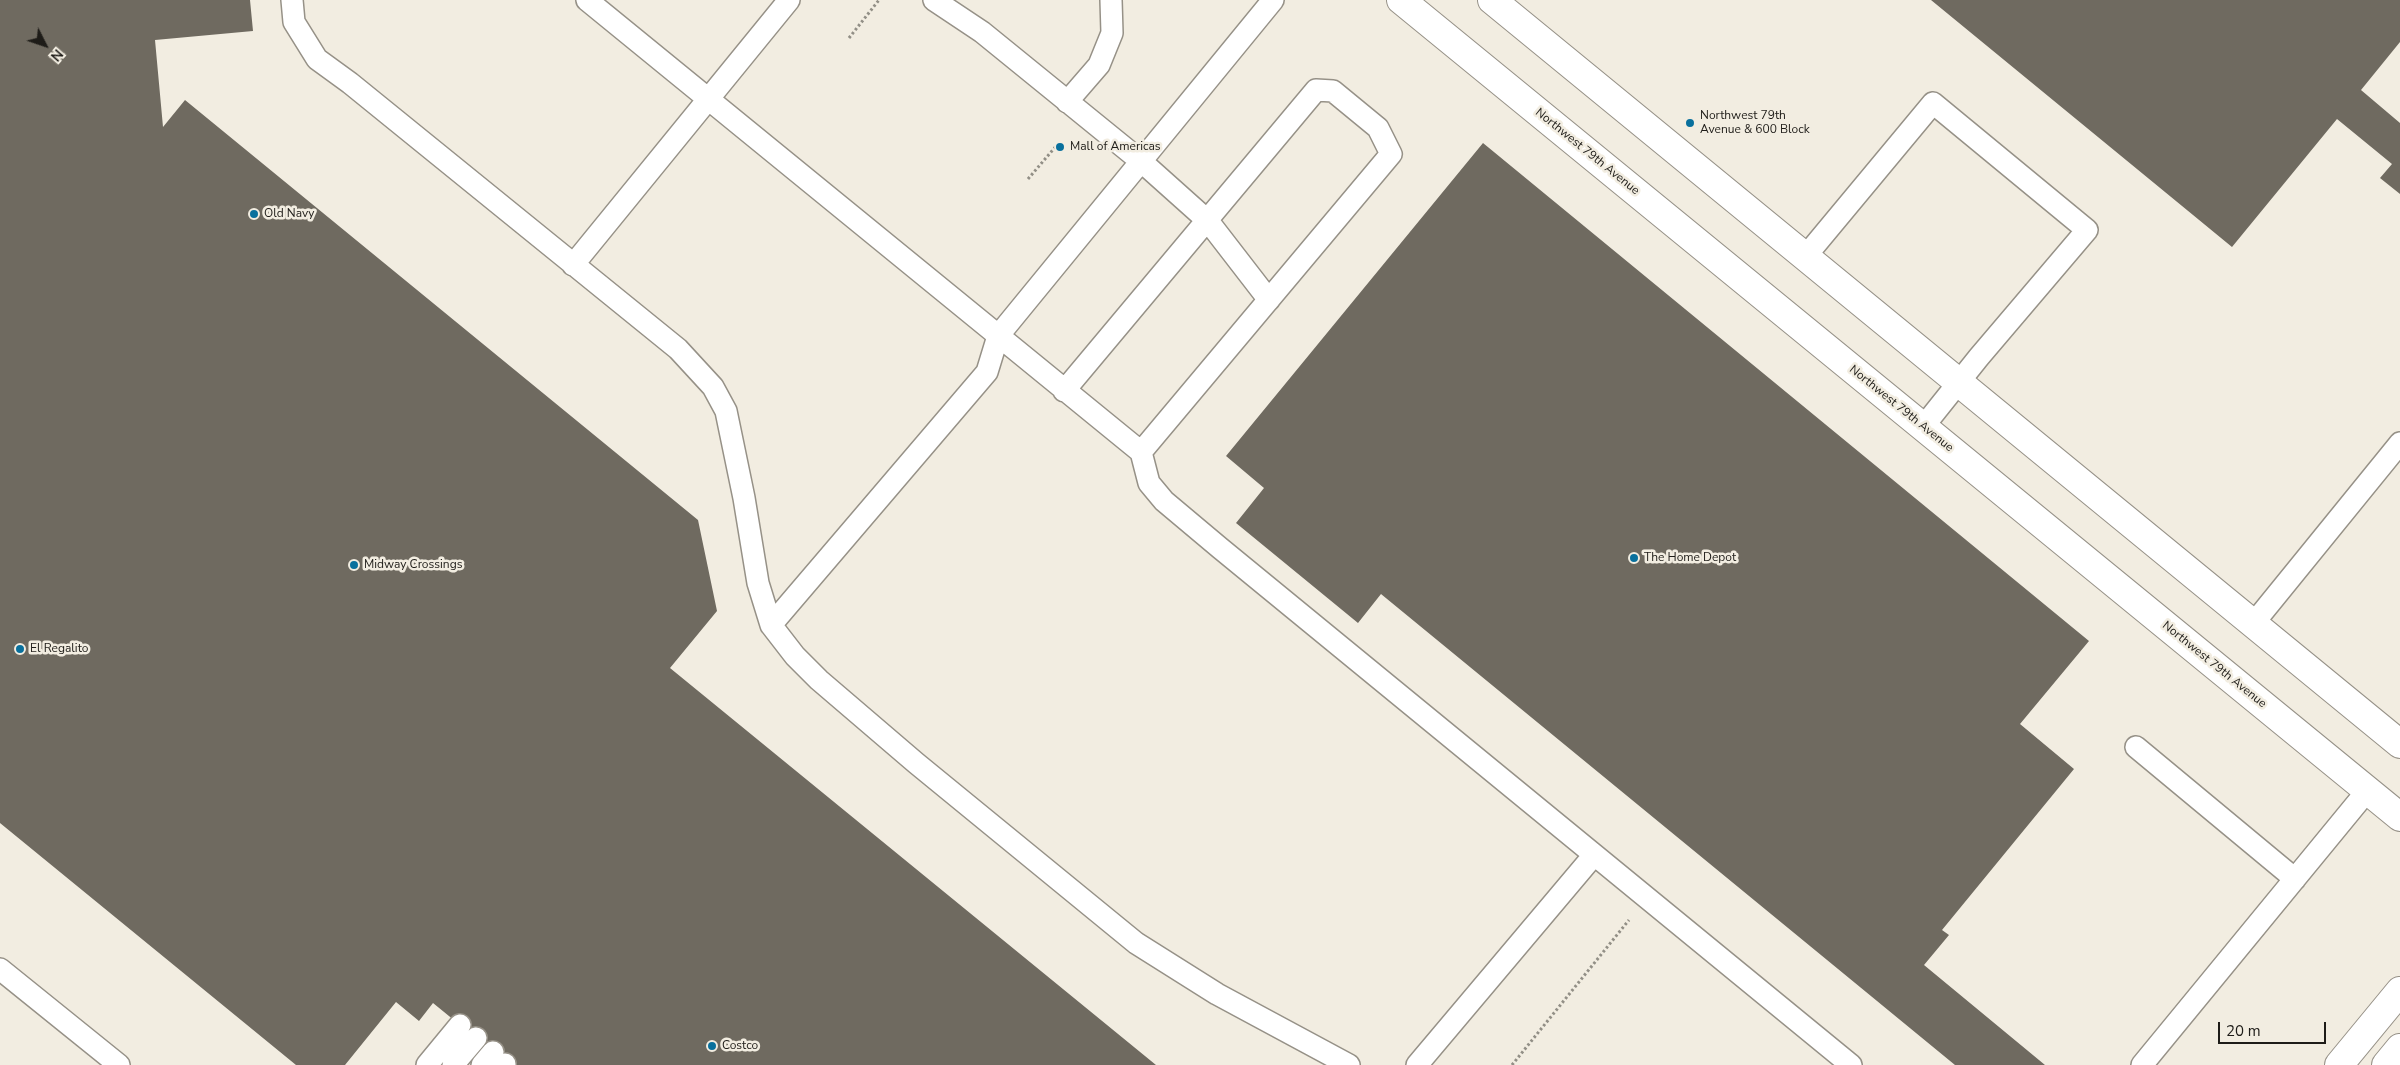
<!DOCTYPE html>
<html>
<head>
<meta charset="utf-8">
<style>
  body { margin:0 }
  #map { position:relative; width:2400px; height:1065px; overflow:hidden; background:#f2ede1; font-family:"Nunito Sans",sans-serif }
  canvas { display:block }
  .north { position:absolute; left:20px; top:20px; width:50px; height:50px; -webkit-text-stroke:4px #f2ede1; paint-order:stroke; rotate:131deg; font-size:14px; font-weight:700; line-height:20px; text-align:center; color:#1e1c18 }
  .north::after { content:''; display:block; margin:auto; width:18px; height:22px; background:#1e1c18; clip-path:polygon(50% 0,100% 100%,50% 72%,0 100%) }
  .scale { position:absolute; left:2218px; top:1022px; width:108px; height:22px; box-sizing:border-box; border:2px solid #1e1c18; border-top:0; padding-left:6px; font-size:15px; line-height:18px; white-space:nowrap; color:#1e1c18; -webkit-text-stroke:4px #f2ede1; paint-order:stroke }
</style>
</head>
<body>
<div id="map">
<canvas width="2400" height="1065"></canvas>
<div class="north">N</div>
<div class="scale">20 m</div>
</div>
<script>
const g = document.querySelector('canvas').getContext('2d');
g.lineJoin = 'round';
function fillPath(path, color) { g.fillStyle = color; g.fill(path, 'evenodd'); }
const toPath = rows => new Path2D(rows.map(r => 'M' + r).join(''));
function trace(path, color, width, dash) { g.strokeStyle = color; g.lineWidth = width; g.lineCap = dash ? 'butt' : 'round'; g.setLineDash(dash || []); g.stroke(path); }
function write(font, color, halo, rows, align = 'center') {
  g.font = font + ' "Nunito Sans",sans-serif'; g.lineWidth = 5; g.setLineDash([]); g.textBaseline = 'middle'; g.strokeStyle = halo; g.fillStyle = color; for (const [text, x, y, turn = 0] of rows) {
    g.save(); g.translate(x, y); g.rotate((+turn || 0) * Math.PI / 180); g.textAlign = isNaN(turn) ? turn : align; if (halo) g.strokeText(text, 0, 0); g.fillText(text, 0, 0); g.restore();
  }
}
fillPath(toPath([
  [0,0,250,0,253,31,155,40,163,127,185,100,698,520,717,611,670,668,1156,1065,509,1065,433,1003,419,1021,396,1002,345,1065,296,1065,0,823],
  [1931,0,2400,0,2400,42,2361,90,2400,123,2400,194,2380,178,2392,164,2337,119,2232,247],
  [1483,143,2089,641,2020,724,2074,769,1942,930,1949,935,1924,965,2045,1065,1955,1065,1381,594,1358,623,1236,523,1264,488,1226,456]
]), '#6f6a60');
const lane = toPath([
  [292,0,294,22,317,59,350,83,678,349,713,387,726,411,744,498,758,583,771,625,795,656,819,680,916,763,1136,943,1217,994,1349,1065],
  [587,0,1141,452,1149,483,1164,501,1220,548,1851,1065],
  [934,0,982,32,1142,162,1208,221,1269,300],
  [1067,102,1099,65,1112,33,1111,0],
  [1805,257,1933,103,2087,230,1979,357,1923,427],
  [573,265,789,0],
  [1064,391,1316,90,1333,91,1378,128,1391,154,1141,452],
  [2253,624,2400,443],
  [771,625,987,372,998,336,1273,0],
  [2136,747,2295,879],
  [0,969,119,1065],
  [427,1065,460,1025],
  [453,1065,476,1038],
  [482,1065,493,1052],
  [504,1065,505,1064],
  [1417,1065,1594,855],
  [2142,1065,2367,791]
]);
const street = toPath([
  [2339,1065,2400,991],
  [2386,1065,2400,1048]
]);
const secondary = toPath([
  [1401,0,2400,817],
  [1492,0,2400,744]
]);
trace(lane, '#969187', 24);
trace(street, '#969187', 30);
trace(secondary, '#969187', 30);
trace(toPath([
  [849,38,879,0],
  [1028,179,1057,145],
  [1512,1065,1629,920]
]), '#928f86', 3, [2.5, 2.5]);
trace(lane, '#fff', 21);
trace(street, '#fff', 28);
trace(secondary, '#fff', 28);
for (const [x, y, r, color] of [
  [1690,123,5,"#09709d"],
  [1060,147,5,"#09709d"],
  [254,214,5,"#09709d"],
  [1634,558,5,"#09709d"],
  [354,565,5,"#09709d"],
  [20,649,5,"#09709d"],
  [712,1046,5,"#09709d"]
]) { const dot = new Path2D(); dot.arc(x, y, r, 0, 2 * Math.PI); g.fillStyle = color; g.fill(dot); trace(dot, '#f2ede1', 2); }
write('12px', '#1e1c18', '#f2ede1', [
  ["Northwest 79th",1700,116],
  ["Avenue & 600 Block",1700,130],
  ["Mall of Americas",1070,147],
  ["Old Navy",264,214],
  ["The Home Depot",1644,558],
  ["Midway Crossings",364,565],
  ["El Regalito",30,649],
  ["Costco",722,1046]
], 'left');
write('12px', '#1e1c18', '#f2ede1', [
  ["Northwest 79th Avenue",1587,152,39],
  ["Northwest 79th Avenue",1901,409,39],
  ["Northwest 79th Avenue",2214,665,39]
]);
</script>
</body>
</html>
